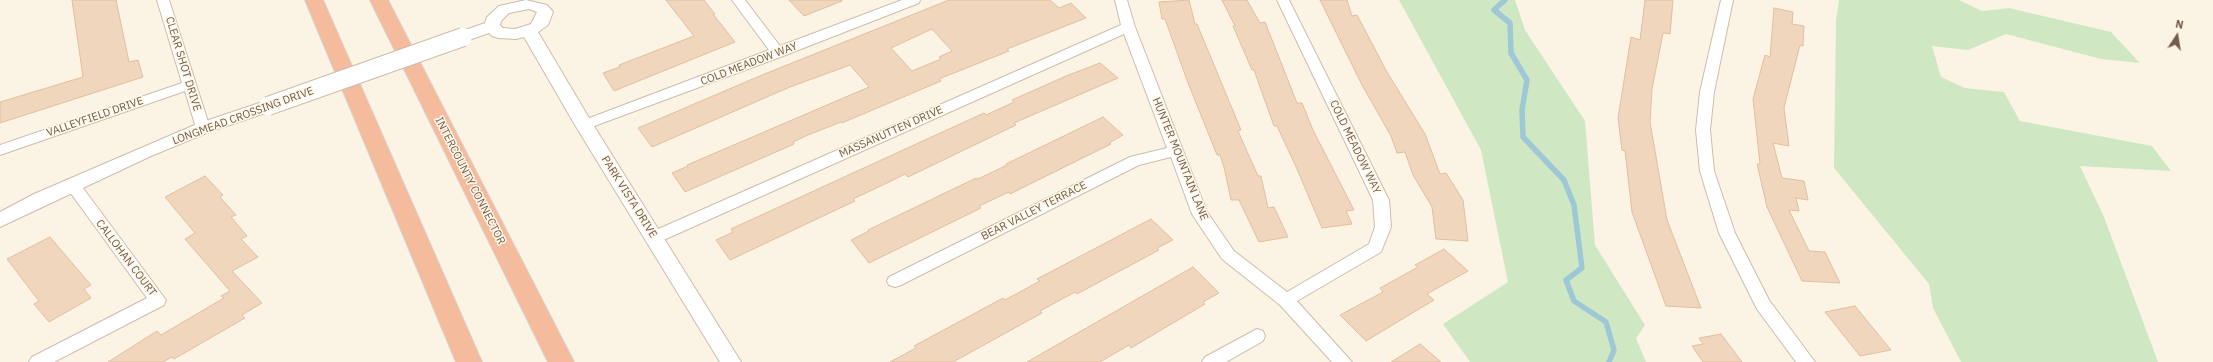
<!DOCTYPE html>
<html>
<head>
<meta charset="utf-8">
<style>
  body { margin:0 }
  #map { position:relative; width:2213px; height:362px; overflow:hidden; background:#fbf4e4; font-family:"IBM Plex Sans",sans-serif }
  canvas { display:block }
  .north { position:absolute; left:2157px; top:16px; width:40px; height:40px; -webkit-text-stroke:3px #fef8ea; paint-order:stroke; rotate:12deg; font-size:11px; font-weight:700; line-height:16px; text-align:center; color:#735c4a }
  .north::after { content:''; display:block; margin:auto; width:14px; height:18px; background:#735c4a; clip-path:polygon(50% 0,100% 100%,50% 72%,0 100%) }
</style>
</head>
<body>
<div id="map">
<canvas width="2213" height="362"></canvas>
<div class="north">N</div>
</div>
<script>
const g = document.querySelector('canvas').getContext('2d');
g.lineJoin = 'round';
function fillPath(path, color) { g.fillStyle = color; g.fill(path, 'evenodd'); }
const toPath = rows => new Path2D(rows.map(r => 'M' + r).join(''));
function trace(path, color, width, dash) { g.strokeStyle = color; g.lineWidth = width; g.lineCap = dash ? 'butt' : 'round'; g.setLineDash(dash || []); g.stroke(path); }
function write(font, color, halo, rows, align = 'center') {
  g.font = font + ' "IBM Plex Sans",sans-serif'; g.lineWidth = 3; g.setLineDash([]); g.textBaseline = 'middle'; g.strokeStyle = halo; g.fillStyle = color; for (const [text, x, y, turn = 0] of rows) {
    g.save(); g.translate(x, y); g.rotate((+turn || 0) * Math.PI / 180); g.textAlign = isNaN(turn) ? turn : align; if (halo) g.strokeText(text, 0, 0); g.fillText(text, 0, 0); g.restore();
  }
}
fillPath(toPath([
  [1399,0,1515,0,1525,30,1585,121,1595,245,1645,325,1636,338,1646,362,1470,362,1443,324,1508,282,1481,150],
  [1839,0,1959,0,1982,11,2009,8,2111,32,2140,63,2101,59,2006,34,1968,50,1932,46,1941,77,1965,88,2004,92,2020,121,2152,146,2171,171,2080,166,2104,217,2158,362,1961,362,1933,308,1929,284,1834,168,1836,21]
]), '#cfe8c3');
trace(toPath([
  [1505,0,1494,10,1510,23,1511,53,1527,80,1522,110,1523,137,1564,180,1574,205,1582,268,1566,280,1574,301,1606,322,1614,350,1609,362]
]), '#9fc8d6', 5.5);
const building = toPath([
  [72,0,116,0,129,62,138,60,143,77,0,123,0,102,83,77,72,0],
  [666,0,704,0,715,14,713,14,735,42,614,91,603,73,620,67,619,65,694,36,666,0],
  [789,0,842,0,842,1,804,16,789,0],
  [949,0,1050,0,1059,8,1071,3,1086,18,1007,49,1009,51,939,79,941,81,842,123,841,122,808,135,793,142,794,144,685,192,672,173,688,166,687,165,869,87,850,65,790,87,652,147,638,128,762,75,949,0],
  [932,29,952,51,939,57,941,59,912,71,891,48,932,29],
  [1189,0,1195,24,1197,24,1241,130,1238,131,1258,176,1261,176,1268,208,1274,207,1288,237,1259,242,1239,200,1231,200,1224,167,1220,155,1217,155,1188,83,1165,19,1162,19,1159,2,1189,0],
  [1222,0,1247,0,1260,23,1265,22,1297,103,1302,103,1313,130,1354,210,1346,211,1352,224,1322,228,1297,169,1277,126,1274,126,1254,70,1252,70,1233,26,1235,26,1222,0],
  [1320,0,1347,0,1352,16,1357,15,1387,72,1425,134,1440,174,1446,173,1463,200,1468,241,1436,239,1432,207,1413,175,1405,152,1397,153,1391,136,1362,85,1320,0],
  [1645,0,1673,0,1670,34,1663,33,1652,89,1650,122,1667,220,1701,308,1666,306,1632,212,1625,151,1622,150,1618,118,1631,37,1640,40,1645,0],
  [1774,8,1793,12,1792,24,1804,26,1803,46,1800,45,1784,108,1789,146,1773,143,1782,178,1804,181,1808,200,1796,198,1799,211,1789,210,1809,251,1825,252,1840,283,1802,281,1767,207,1757,164,1760,164,1753,99,1765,55,1770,57,1774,8],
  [1100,63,1118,78,1014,123,1016,125,908,177,905,174,887,183,853,199,855,201,730,260,716,240,733,232,731,229,855,172,984,113,986,115,1014,102,1012,100,1066,76,1100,63],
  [1103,117,1123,135,1109,143,1111,144,1010,194,1009,192,979,206,981,208,869,263,851,240,869,231,868,230,976,178,978,179,1007,165,1006,164,1103,117],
  [205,176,223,195,220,197,236,215,231,217,247,236,241,239,258,257,232,271,262,303,242,315,245,318,174,359,172,357,163,362,108,362,157,331,161,335,224,298,221,296,230,291,185,239,195,233,165,197,205,176],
  [1151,219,1173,240,1157,248,1159,250,1077,294,1075,292,1040,311,1042,313,953,362,890,362,916,348,914,346,1003,298,1005,300,1040,281,1037,279,1151,219],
  [50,237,91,285,84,289,91,298,49,322,34,304,39,301,7,259,50,237],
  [1444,249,1468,271,1427,294,1434,300,1366,341,1340,315,1383,292,1380,288,1418,267,1415,265,1444,249],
  [1193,267,1219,293,1203,302,1205,304,1131,348,1129,345,1100,362,1027,362,1193,267],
  [1855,306,1891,350,1860,356,1825,312,1855,306],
  [1721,334,1742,362,1703,362,1692,346,1703,344,1699,338,1721,334],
  [1420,344,1441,362,1391,362,1420,344]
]);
fillPath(building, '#f0d6bc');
trace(building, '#e2be9d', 1);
const minor = toPath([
  [157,0,169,0,210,128,208,131,203,133,198,131,196,128,185,91,0,155,0,145,182,83,157,0],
  [732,0,745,0,780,46,902,0,920,0,919,3,783,56,589,128,579,128,577,125,579,122,769,50,732,0],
  [1115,0,1127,0,1135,27,1207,212,1234,251,1287,292,1369,244,1375,227,1373,200,1277,0,1289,0,1389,200,1391,227,1381,252,1297,301,1352,362,1332,362,1280,305,1222,259,1192,214,1171,157,1139,165,901,285,895,287,889,285,887,281,889,277,1130,157,1167,148,1124,34,659,242,653,244,647,242,645,238,647,234,1121,25,1115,0],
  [1721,0,1733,0,1714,92,1710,130,1714,171,1735,233,1769,300,1815,362,1796,362,1757,309,1719,233,1700,171,1696,130,1700,92,1721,0],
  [72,179,77,180,166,300,164,305,54,362,29,362,32,357,147,298,67,188,64,184,67,180,72,179],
  [1257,329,1263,331,1265,336,1263,341,1226,362,1202,362,1205,357,1257,329]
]);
const tertiary = toPath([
  [526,0,547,5,553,12,548,25,538,32,592,123,741,362,720,362,575,125,524,37,516,39,498,38,492,36,489,33,463,42,457,41,455,37,457,33,485,23,487,17,499,6,526,0],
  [529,9,537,12,531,24,515,29,503,28,500,25,501,21,509,13,529,9],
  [268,100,274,102,276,106,274,110,209,132,151,156,0,227,0,212,34,194,197,124,268,100]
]);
const motorway = toPath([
  [305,0,323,0,482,362,456,362,305,0],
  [370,0,388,0,574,362,548,362,370,0]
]);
trace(minor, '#cdbdab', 2);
trace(tertiary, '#cdbdab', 2);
trace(motorway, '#dbd5d0', 2);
fillPath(minor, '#fff');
fillPath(tertiary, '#fff');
fillPath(motorway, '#f4bb9c');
const tertiaryBridge = toPath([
  [268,106,463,37]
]);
trace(tertiaryBridge, '#cdbdab', 20, []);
trace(tertiaryBridge, '#fff', 18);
write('11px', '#735c4a', '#fef8ea', [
  ["CLEAR SHOT DRIVE",183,64,73],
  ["COLD MEADOW WAY",749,64,-21],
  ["LONGMEAD CROSSING DRIVE",243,116,-20],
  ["VALLEYFIELD DRIVE",95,117,-19],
  ["MASSANUTTEN DRIVE",891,132,-24],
  ["COLD MEADOW WAY",1355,147,64],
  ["HUNTER MOUNTAIN LANE",1180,159,68],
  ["INTERCOUNTY CONNECTOR",470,181,63],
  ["PARK VISTA DRIVE",629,197,58],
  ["BEAR VALLEY TERRACE",1034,211,-27],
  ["CALLOHAN COURT",126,258,53]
]);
</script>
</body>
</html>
